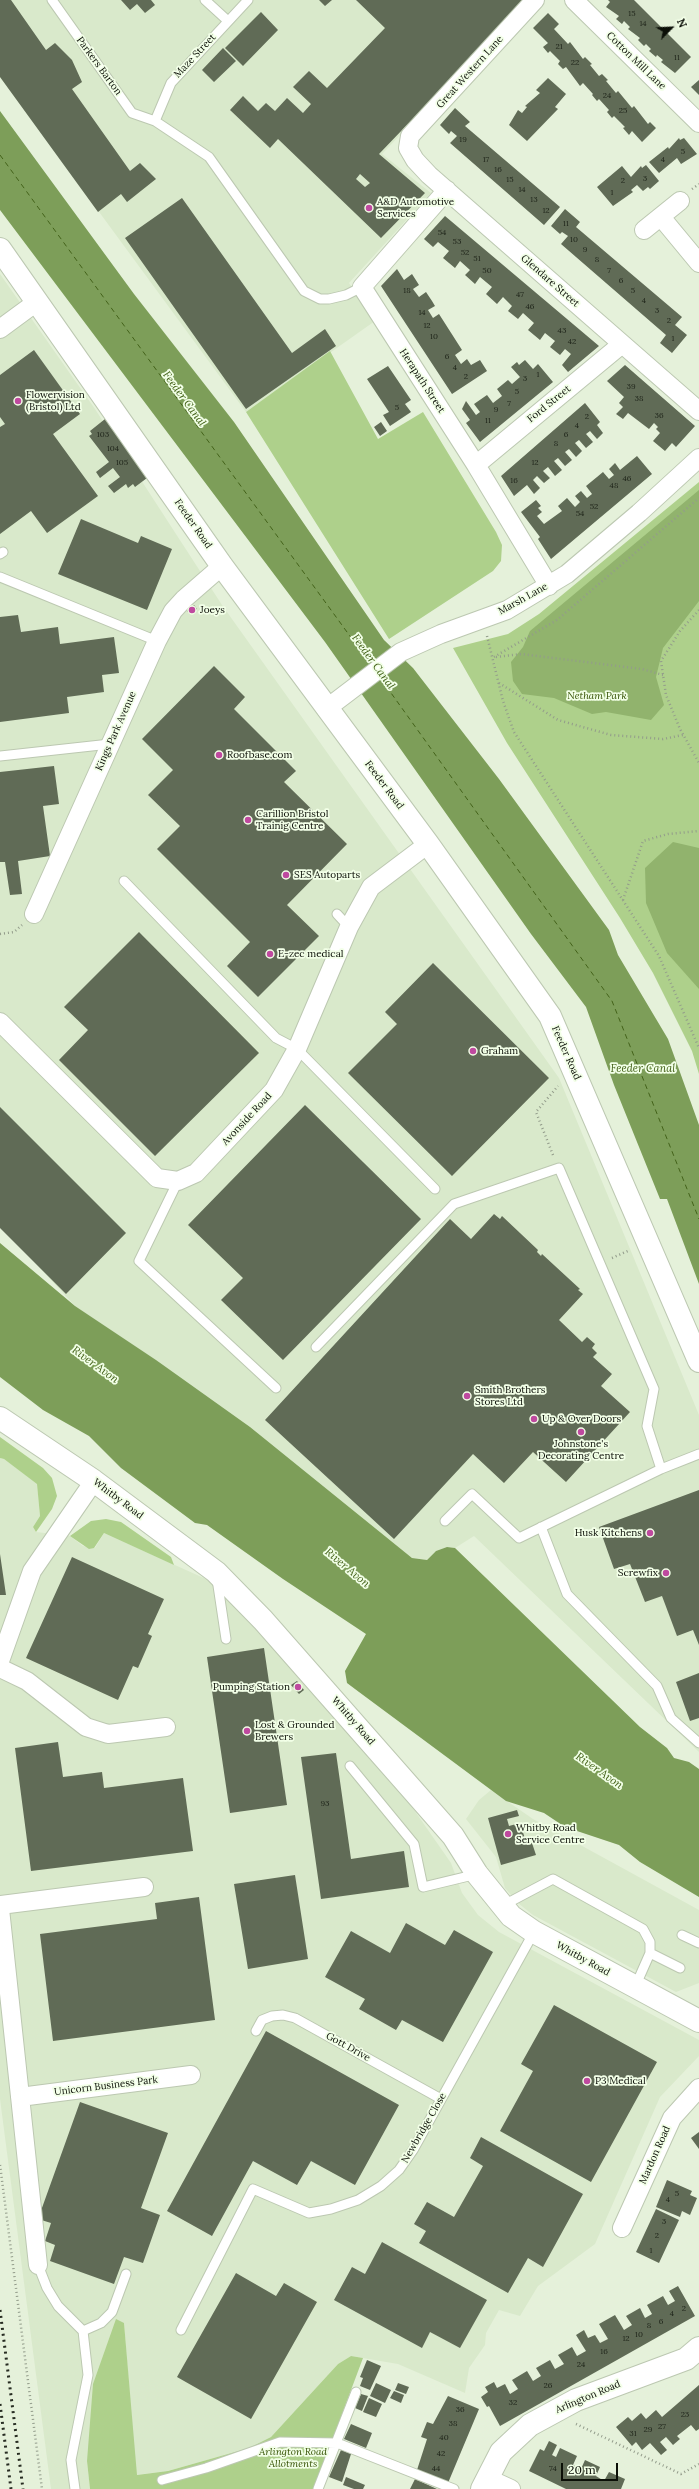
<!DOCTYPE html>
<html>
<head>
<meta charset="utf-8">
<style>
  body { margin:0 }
  #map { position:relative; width:699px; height:2489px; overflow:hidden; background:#e5f1da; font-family:Lora,serif }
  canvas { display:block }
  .north { position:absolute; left:651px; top:8px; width:40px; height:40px; -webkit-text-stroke:3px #f2ffe7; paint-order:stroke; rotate:66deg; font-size:11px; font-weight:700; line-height:16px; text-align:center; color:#0b0f07 }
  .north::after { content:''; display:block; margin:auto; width:14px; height:18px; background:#0b0f07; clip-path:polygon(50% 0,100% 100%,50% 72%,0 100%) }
  .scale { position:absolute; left:561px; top:2463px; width:57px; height:18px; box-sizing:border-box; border:2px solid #0b0f07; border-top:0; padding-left:5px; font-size:12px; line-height:14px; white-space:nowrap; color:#0b0f07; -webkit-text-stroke:3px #f2ffe7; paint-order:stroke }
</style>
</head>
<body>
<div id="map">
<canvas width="699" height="2489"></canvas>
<div class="north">N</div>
<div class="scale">20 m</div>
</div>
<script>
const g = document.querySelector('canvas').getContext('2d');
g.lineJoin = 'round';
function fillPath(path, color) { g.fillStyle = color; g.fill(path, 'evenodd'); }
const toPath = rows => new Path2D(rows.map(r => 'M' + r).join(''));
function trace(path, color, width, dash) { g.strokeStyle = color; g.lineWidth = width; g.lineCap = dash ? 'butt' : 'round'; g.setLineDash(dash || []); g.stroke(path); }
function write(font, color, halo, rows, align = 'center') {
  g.font = font + ' Lora,serif'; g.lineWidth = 3.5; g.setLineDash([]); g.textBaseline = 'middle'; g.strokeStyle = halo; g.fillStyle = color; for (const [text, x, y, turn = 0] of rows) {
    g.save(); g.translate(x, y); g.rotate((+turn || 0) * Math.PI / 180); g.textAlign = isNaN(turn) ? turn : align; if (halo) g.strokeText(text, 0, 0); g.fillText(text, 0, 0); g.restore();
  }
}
fillPath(toPath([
  [0,0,528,0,382,154,431,193,349,283,375,321,246,412,0,77],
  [0,274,95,409,222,605,559,1078,699,1415,699,1752,474,1536,455,1548,447,1547,436,1551,427,1560,412,1558,156,1360,75,1306,0,1225],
  [0,1458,4,1459,37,1483,40,1516,33,1527,36,1532,70,1536,83,1546,95,1548,104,1533,217,1584,412,1807,451,1863,462,1893,478,1915,499,1932,699,2040,699,2056,660,2097,595,2244,538,2286,520,2316,499,2310,486,2333,485,2345,469,2368,465,2393,398,2364,351,2356,338,2364,271,2437,249,2448,168,2471,136,2475,124,2323,87,2461,90,2489,51,2489,0,2099],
  [491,1790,533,1819,699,1910,699,1983,676,1992,533,1915,518,1903,505,1888,496,1857,466,1819,479,1800]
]), '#d9e9cb');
fillPath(toPath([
  [330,351,378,439,423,412,496,532,502,545,501,561,493,571,389,639,246,412],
  [699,482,699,1074,692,1051,653,973,620,918,507,743,453,648,508,634,539,614],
  [0,1437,43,1468,52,1478,57,1496,52,1509,36,1532,33,1527,40,1516,37,1484,4,1459,0,1458],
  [106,1519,121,1522,171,1557,174,1565,104,1533,94,1548,89,1549,70,1536,91,1521],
  [116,2319,124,2323,137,2475,168,2471,249,2448,271,2437,338,2364,351,2356,363,2358,314,2489,90,2489,87,2461,93,2384]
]), '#aed08b');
fillPath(toPath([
  [699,490,699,601,663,648,656,677,664,705,651,720,606,712,592,714,554,698,522,694,513,681,511,662,523,647,530,631],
  [673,842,699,848,699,989,667,953,646,903,645,868]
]), '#91b36d');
fillPath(toPath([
  [0,111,134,294,234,422,384,640,413,668,499,779,609,930,618,955,668,1039,699,1125,699,1284,667,1199,660,1199,614,1085,586,1007,531,934,325,642,0,210],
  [0,1243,75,1306,156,1360,250,1427,412,1558,427,1560,436,1551,447,1547,455,1548,640,1727,667,1748,674,1758,689,1762,699,1769,699,1897,640,1862,619,1845,565,1827,544,1813,506,1801,359,1692,347,1683,345,1671,366,1634,283,1579,207,1525,195,1523,121,1468,89,1436,43,1410,0,1377]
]), '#7d9e59');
trace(toPath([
  [0,155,371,665],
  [381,679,612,1001,699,1219]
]), '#436219', 1, [5, 4]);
fillPath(toPath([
  [0,0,11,0,46,50,55,43,72,60,82,82,72,89,130,171,140,163,156,179,127,202,121,194,98,212,0,77],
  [121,0,151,0,155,5,145,13,137,4,130,10],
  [319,0,332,0,325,6],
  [356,0,527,0,379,154,425,193,381,238,278,139,270,148,230,110,243,96,258,111,266,103,275,111,287,98,303,113,311,104,293,87,309,71,327,88,385,28],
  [360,174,370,183,365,187,356,179],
  [608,0,634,0,691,57,675,73,661,62,663,60,657,55,656,57,649,51,651,49,646,44,644,46,638,40,640,38,628,29,630,27,624,21,622,24,616,19,619,16,606,7,610,2],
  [261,12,278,30,243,66,225,48],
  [548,13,559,24,554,29,568,44,570,42,583,59,585,57,592,64,590,65,599,76,602,74,608,80,606,81,616,93,618,91,632,108,634,106,648,124,650,122,656,128,642,142,632,131,629,135,623,128,625,127,614,116,612,118,607,112,609,110,599,99,597,101,592,95,593,94,583,83,580,86,566,67,563,69,558,64,560,61,550,51,548,53,543,47,548,43,533,28],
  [223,48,236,61,214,82,202,70],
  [548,78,566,94,555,107,558,109,527,141,509,125,518,110,522,113,527,107,525,106,540,93,536,90],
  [699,80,699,95,691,87],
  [455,108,470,122,465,126,560,207,544,225,450,143,457,136,451,131,449,134,440,125],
  [679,138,680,140,684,138,697,154,681,164,677,158,659,173,649,162,668,147,669,149],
  [646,165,659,181,650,189,648,187,643,191,637,185,631,190,633,192,613,206,597,187,622,166,631,177,641,166,642,168],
  [182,198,292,353,325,329,336,346,246,409,125,238],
  [565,209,580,222,576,227,682,317,675,325,687,335,672,353,660,343,666,335,561,244,568,236,562,232,560,234,551,226],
  [445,216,599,346,568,372,562,365,571,354,565,349,560,355,550,347,555,341,545,333,540,340,528,330,534,323,523,313,518,319,508,311,512,306,503,297,497,304,486,294,492,287,480,277,475,284,465,275,470,270,460,261,455,268,443,258,449,251,438,242,433,247,424,239],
  [397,269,404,280,412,274,419,285,413,289,419,297,426,292,432,301,435,306,428,310,433,318,439,314,462,350,455,355,461,364,467,359,471,365,480,360,487,371,452,394,381,286],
  [34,350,80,414,53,434,98,496,47,533,31,511,0,534,0,427,5,424,0,417,0,375],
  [525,360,533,369,538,364,553,382,480,442,466,423,470,420,462,409,466,401,476,415,480,412,474,404,487,395,493,403,502,396,497,389,508,380,512,384,520,377,511,367,517,362,519,365],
  [625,365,695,426,676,447,672,443,665,451,653,441,660,433,656,429,658,427,654,423,649,429,628,413,623,419,616,414,623,407,619,403,624,397,607,381],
  [388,366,411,400,405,404,411,412,390,426,383,415,389,412,367,379],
  [585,403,600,422,597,425,603,433,597,439,590,431,586,434,593,442,586,448,579,440,575,443,582,451,576,457,569,449,565,452,572,460,565,466,558,458,554,461,562,470,555,476,548,467,543,471,550,478,544,483,537,476,533,480,540,488,534,494,527,485,514,496,501,476],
  [105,419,147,478,135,487,133,484,128,488,126,484,114,493,108,486,120,477,113,468,100,478,96,472,109,462,89,436,92,434,90,431],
  [381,422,387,431,380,436,374,427],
  [637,456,652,474,551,559,538,539,540,537,521,512,536,500,541,506,538,508,542,512,537,516,544,524,562,511,558,506,567,498,575,507,580,502,575,496,581,491,587,498,592,494,586,486,597,477,603,472,609,479,614,475,609,469,615,463,620,470],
  [81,519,138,543,141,536,172,549,147,610,58,574],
  [194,605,197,609,191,614,187,611],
  [18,615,21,632,58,627,60,644,114,637,119,673,102,675,104,692,67,697,69,713,0,722,0,617],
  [214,666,245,697,234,709,296,771,284,782,347,844,287,905,319,936,258,997,227,966,250,942,157,849,180,826,148,795,173,770,142,739],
  [54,766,59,804,43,806,50,856,18,861,22,894,10,895,5,862,0,862,0,772],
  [139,932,259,1053,155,1156,59,1060,88,1030,64,1007],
  [433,963,549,1078,452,1176,348,1073,397,1024,385,1012],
  [305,1105,421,1219,283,1360,221,1300,243,1278,188,1225],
  [0,1107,126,1233,66,1294,0,1228],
  [494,1214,500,1219,502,1216,538,1250,537,1252,541,1256,542,1254,580,1289,578,1290,583,1294,559,1320,582,1342,587,1337,595,1344,592,1348,597,1353,593,1357,612,1374,601,1386,630,1412,566,1482,533,1452,504,1483,473,1454,394,1539,265,1420,450,1219,471,1239],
  [699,1490,699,1645,693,1630,677,1636,662,1596,645,1602,630,1564,614,1569,599,1527],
  [0,1554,6,1595,0,1595],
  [72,1557,164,1599,148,1634,152,1636,138,1668,133,1666,118,1700,26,1658],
  [264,1648,287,1805,230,1813,207,1657],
  [699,1673,699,1718,690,1721,676,1682],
  [297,1681,304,1690,299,1694,291,1685],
  [58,1742,63,1777,102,1772,104,1788,183,1778,193,1851,31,1871,15,1748],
  [336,1753,351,1859,404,1851,409,1887,321,1899,301,1757],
  [517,1810,519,1816,507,1819,509,1826,520,1823,527,1845,532,1843,536,1855,501,1865,488,1818],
  [295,1875,308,1959,248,1969,234,1884],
  [199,1897,215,2020,53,2041,40,1934,157,1919,155,1903],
  [406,1923,445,1945,454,1930,493,1952,443,2042,402,2020,396,2030,359,2009,365,1999,325,1977,351,1931,390,1953],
  [554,2005,657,2062,591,2182,500,2131,533,2071,521,2064],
  [266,2031,399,2105,355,2185,311,2161,297,2185,253,2161,212,2236,167,2211],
  [80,2102,168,2133,141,2208,160,2215,143,2263,124,2257,114,2284,50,2261,55,2245,45,2241,51,2223,38,2219],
  [699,2132,699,2149,691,2138],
  [481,2137,583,2194,543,2267,528,2258,508,2293,419,2243,426,2231,414,2224,427,2202,454,2217,483,2166,470,2158],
  [667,2180,692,2191,690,2195,697,2198,690,2215,682,2211,680,2217,656,2207],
  [656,2209,679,2220,659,2263,636,2252],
  [382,2242,487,2300,460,2348,430,2332,422,2348,334,2300,352,2267,365,2274],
  [236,2273,276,2296,284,2283,317,2302,251,2419,177,2377],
  [678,2286,695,2316,500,2426,489,2406,487,2407,481,2397,488,2392,485,2387,494,2382,497,2388,505,2384,510,2394,518,2389,512,2380,527,2371,533,2381,541,2376,536,2368,550,2360,555,2369,564,2364,558,2355,572,2347,577,2356,586,2351,576,2335,584,2330,588,2338,595,2335,600,2343,608,2339,599,2324,615,2315,624,2330,632,2325,626,2316,640,2308,645,2318,652,2314,647,2305,663,2296,668,2305,675,2301,669,2291],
  [367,2360,381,2366,370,2390,360,2386,363,2378,360,2377],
  [376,2383,391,2390,385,2403,370,2396],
  [398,2383,409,2387,406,2394,395,2390],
  [699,2385,699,2429,696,2431,691,2425,677,2436,680,2439,673,2445,666,2437,660,2442,667,2450,661,2455,650,2443,642,2450,636,2442,632,2446,616,2427,628,2417,632,2421,641,2413,646,2419,656,2410,662,2417],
  [394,2391,404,2395,401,2403,390,2398],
  [361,2394,368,2396,362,2411,355,2408],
  [448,2396,479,2409,448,2483,417,2470,427,2439,421,2437,427,2422,433,2424],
  [369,2398,382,2404,376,2417,363,2412],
  [351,2424,372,2433,366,2448,344,2439],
  [549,2441,557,2445,552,2455,556,2457,560,2448,577,2456,573,2465,581,2469,585,2460,600,2467,596,2476,604,2481,609,2472,625,2479,621,2489,566,2489,529,2471,540,2449,544,2451],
  [341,2450,351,2454,342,2482,329,2477],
  [346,2477,365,2485,363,2489,354,2489,343,2485],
  [415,2479,437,2489,410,2489]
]), '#606b56');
const lane = toPath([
  [52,0,132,113,155,121,209,157,304,291,320,299,329,299,346,295,362,287],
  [205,0,228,21],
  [155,121,171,83,248,0],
  [0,554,3,552],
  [0,577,157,641],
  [0,756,110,744],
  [124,881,276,1038,297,1049,435,1189],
  [337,914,349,927],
  [178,1181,139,1261,276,1388],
  [316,1347,454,1204,559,1168,654,1389,647,1426,661,1469],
  [445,1521,472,1494,519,1538,661,1469,699,1454],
  [541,1527,567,1594,657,1686,671,1718,699,1743],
  [217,1579,226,1639],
  [350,1766,414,1844,423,1887,477,1874],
  [502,1906,553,1879,643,1929,650,1942,650,1953],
  [682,1935,699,1943],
  [635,1987,650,1953,680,1968],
  [256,2031,262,2020,272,2016,283,2015,295,2018,441,2099],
  [38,2265,47,2288,58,2306,83,2331],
  [181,2330,253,2189,309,2213,331,2209,358,2200,381,2186,399,2170,413,2150,534,1932],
  [162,2480,206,2468,280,2442,337,2443,454,2489],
  [75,2489,71,2460,88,2375,83,2331,101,2323,112,2312,126,2274],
  [318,2489,356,2392]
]);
const street = toPath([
  [535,0,410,136,408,148,415,160,429,175,699,411],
  [574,0,699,123],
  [447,190,362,287,476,465,549,586],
  [661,217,699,263],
  [644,230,680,201],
  [0,329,38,301],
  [476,465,622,344],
  [326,709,401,652,441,634,507,610,567,574,639,513,699,458],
  [34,914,157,641,173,611,184,599,222,566],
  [0,1022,157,1178,178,1181,196,1173,274,1090,297,1049,349,927,371,887,428,844],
  [0,1661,32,1571,94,1481],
  [0,1668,27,1681,86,1727,108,1734,166,1727],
  [0,1905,144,1887],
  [0,1909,38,2265],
  [20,2097,191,2075],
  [622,2228,672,2118,699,2088],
  [487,2478,511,2489]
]);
const secondary = toPath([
  [0,249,222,566,428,844,550,1016,699,1361],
  [0,1418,94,1481,216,1572,263,1620,453,1836,477,1874,511,1916,534,1932,699,2021],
  [482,2489,501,2452,530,2425,576,2400,686,2359,699,2348]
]);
trace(lane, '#bcc8b1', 11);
trace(street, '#bcc8b1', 20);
trace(secondary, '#bcc8b1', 24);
trace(toPath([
  [692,189,699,184],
  [699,610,680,631,661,661,666,695,680,729,699,763],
  [487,636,503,701,514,732,659,956,699,1048],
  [494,657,557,620,699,498],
  [496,657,521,654,642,669,663,675],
  [499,683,558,720,611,735,663,739,683,735],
  [623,900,643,841,668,834,699,831],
  [0,934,14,932,22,925],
  [553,1155,536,1112,558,1086],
  [612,1258,630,1250],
  [0,2165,42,2489],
  [576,2424,681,2474,699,2464]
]), '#939c8b', 2.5, [1, 3]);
trace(lane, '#fff', 9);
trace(street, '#fff', 18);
trace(secondary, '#fff', 22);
trace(toPath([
  [0,2310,23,2489],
  [0,2404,11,2489]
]), '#272c22', 3, [2, 4]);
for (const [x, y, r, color] of [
  [369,208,4,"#bf499f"],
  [18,401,4,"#bf499f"],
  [192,610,4,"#bf499f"],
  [219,755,4,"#bf499f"],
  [248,820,4,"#bf499f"],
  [286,875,4,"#bf499f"],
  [270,954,4,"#bf499f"],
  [473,1051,4,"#bf499f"],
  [467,1396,4,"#bf499f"],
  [534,1419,4,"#bf499f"],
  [581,1432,4,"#bf499f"],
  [650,1533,4,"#bf499f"],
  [666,1573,4,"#bf499f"],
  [298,1687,4,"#bf499f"],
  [247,1731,4,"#bf499f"],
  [508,1834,4,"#bf499f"],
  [587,2081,4,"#bf499f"]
]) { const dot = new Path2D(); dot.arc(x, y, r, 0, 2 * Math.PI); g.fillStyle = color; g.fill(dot); trace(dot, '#f2ffe7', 1.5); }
write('8px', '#20261b', null, [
  ["15",632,14],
  ["14",643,24],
  ["21",559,47],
  ["11",677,58],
  ["22",575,63],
  ["24",607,96],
  ["25",623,111],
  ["19",463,140],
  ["5",683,152],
  ["17",486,160],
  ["4",663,160],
  ["16",498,170],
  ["3",645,179],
  ["15",510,180],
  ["2",623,181],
  ["14",522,190],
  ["1",612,193],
  ["13",534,200],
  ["12",546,211],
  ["11",566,224],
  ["54",442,233],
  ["10",574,240],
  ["53",457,242],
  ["9",585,250],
  ["52",465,253],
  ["51",477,259],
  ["8",597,260],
  ["50",487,271],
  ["7",609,271],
  ["6",621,281],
  ["18",407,291],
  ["5",633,291],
  ["47",520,295],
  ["4",644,301],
  ["46",530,307],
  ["3",657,311],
  ["14",422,313],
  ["2",669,321],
  ["12",427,326],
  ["43",562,331],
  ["10",434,337],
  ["1",673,339],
  ["42",572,342],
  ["6",447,357],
  ["4",455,368],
  ["1",538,375],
  ["2",466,377],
  ["3",525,379],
  ["39",631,387],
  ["5",517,392],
  ["38",639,399],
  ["7",509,404],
  ["5",397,408],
  ["9",496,410],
  ["36",659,416],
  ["2",587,417],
  ["11",488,421],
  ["4",577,426],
  ["103",103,435],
  ["6",566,435],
  ["8",556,444],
  ["104",113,449],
  ["105",122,463],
  ["12",535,463],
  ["46",627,479],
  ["16",514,481],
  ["48",614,486],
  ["52",594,507],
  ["54",580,514],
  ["93",325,1804],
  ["5",677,2194],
  ["4",668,2200],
  ["3",664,2222],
  ["2",657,2236],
  ["1",651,2251],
  ["2",684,2309],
  ["4",672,2314],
  ["6",661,2322],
  ["8",649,2326],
  ["10",639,2335],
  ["12",626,2339],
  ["16",604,2352],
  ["24",581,2365],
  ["26",548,2386],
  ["32",513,2403],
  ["36",460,2410],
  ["23",685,2415],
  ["38",453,2424],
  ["27",662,2427],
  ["29",648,2430],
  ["31",633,2434],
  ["40",444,2438],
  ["42",441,2454],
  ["44",436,2469],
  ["74",553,2469]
]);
write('10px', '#0b0f07', '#f2ffe7', [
  ["Maze Street",195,56,-47],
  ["Cotton Mill Lane",636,61,44],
  ["Parkers Barton",99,66,54],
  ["Great Western Lane",470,72,-48],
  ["Glendare Street",550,281,41],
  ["Herapath Street",422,381,57],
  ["Ford Street",549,404,-39],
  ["Feeder Road",193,524,55],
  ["Marsh Lane",523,599,-29],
  ["Kings Park Avenue",116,731,-66],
  ["Feeder Road",384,785,53],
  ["Feeder Road",566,1053,66],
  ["Avonside Road",247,1119,-47],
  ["Whitby Road",118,1499,37],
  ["Whitby Road",353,1721,49],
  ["Whitby Road",583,1959,29],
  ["Gott Drive",348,2047,29],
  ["Unicorn Business Park",106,2086,-7],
  ["Newbridge Close",424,2128,-60],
  ["Mardon Road",655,2155,-66],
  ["Arlington Road",588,2397,-23]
]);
write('10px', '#0b0f07', '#f2ffe7', [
  ["A&D Automotive",377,202],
  ["Services",377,214],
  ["Flowervision",26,395],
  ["(Bristol) Ltd",26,407],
  ["Joeys",200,610],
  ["Roofbase.com",227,755],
  ["Carillion Bristol",256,814],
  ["Trainig Centre",256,826],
  ["SES Autoparts",294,875],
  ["E-zec medical",278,954],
  ["Graham",481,1051],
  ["Smith Brothers",475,1390],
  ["Stores Ltd",475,1402],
  ["Up & Over Doors",542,1419],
  ["Johnstone's",581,1444,"center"],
  ["Decorating Centre",581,1456,"center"],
  ["Husk Kitchens",642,1533,"right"],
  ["Screwfix",658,1573,"right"],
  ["Pumping Station",290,1687,"right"],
  ["Lost & Grounded",255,1725],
  ["Brewers",255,1737],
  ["Whitby Road",516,1828],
  ["Service Centre",516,1840],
  ["P3 Medical",595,2081]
], 'left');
write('italic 10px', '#365305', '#f2ffe7', [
  ["Netham Park",597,696],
  ["Arlington Road",293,2452],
  ["Allotments",293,2464]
]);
write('italic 11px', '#436219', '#f2ffe7', [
  ["Feeder Canal",184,399,54],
  ["Feeder Canal",373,662,54],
  ["Feeder Canal",643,1069],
  ["River Avon",95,1365,36],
  ["River Avon",347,1568,40],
  ["River Avon",599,1771,35]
]);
</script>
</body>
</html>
